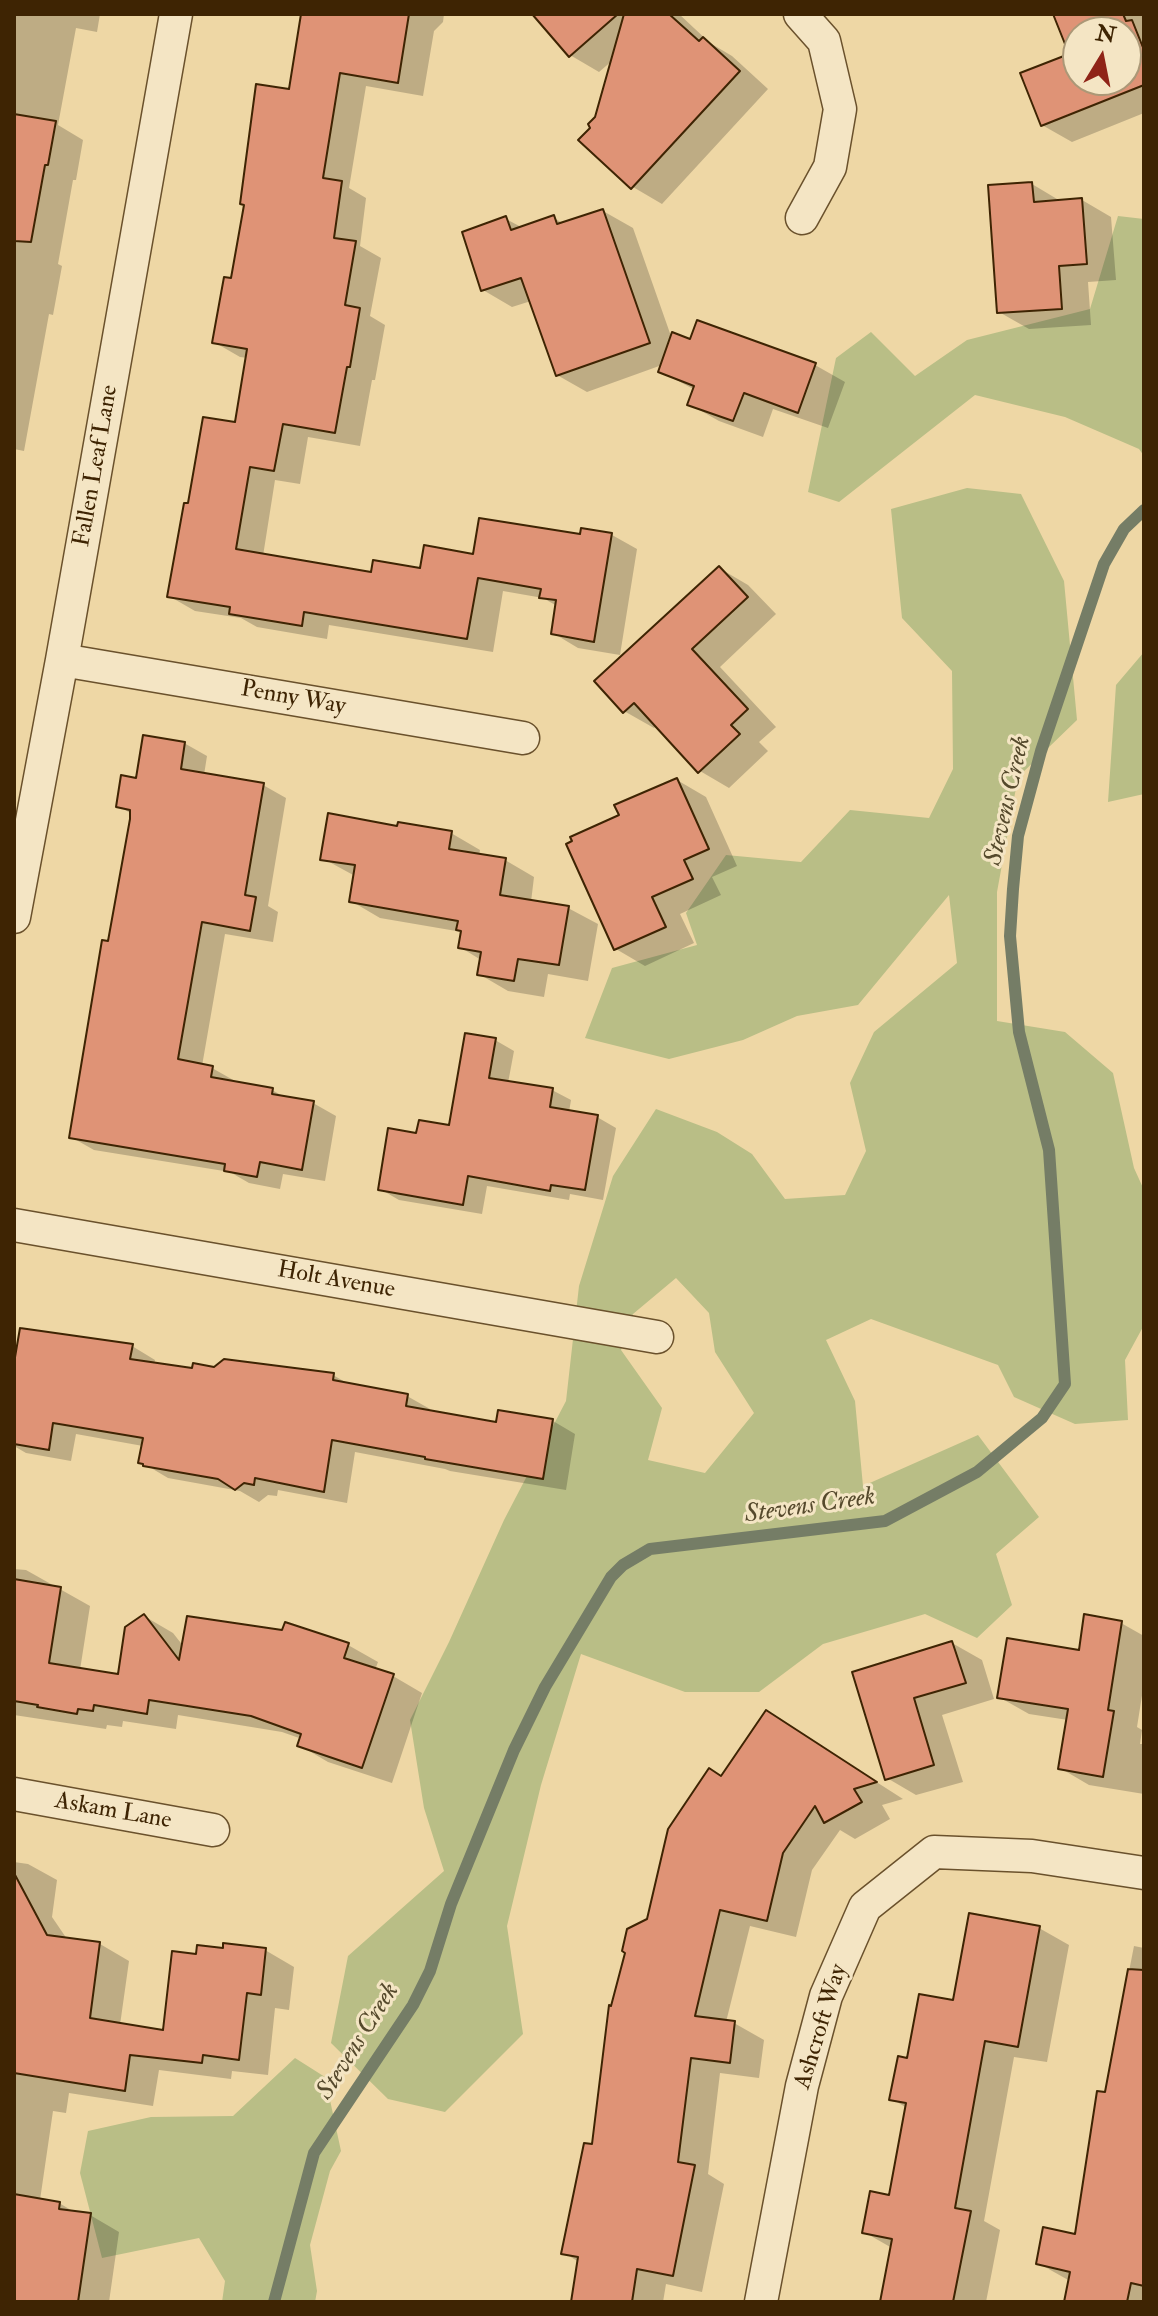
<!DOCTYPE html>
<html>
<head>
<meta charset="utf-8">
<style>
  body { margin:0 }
  #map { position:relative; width:1158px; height:2316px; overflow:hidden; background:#eed7a5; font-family:"IM FELL Double Pica",serif }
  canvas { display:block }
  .frame { position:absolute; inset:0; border:16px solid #3e2403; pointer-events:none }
  .north { position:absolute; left:1062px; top:16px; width:80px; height:80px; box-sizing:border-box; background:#f4e5c4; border:2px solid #ab9877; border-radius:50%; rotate:10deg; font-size:22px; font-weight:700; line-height:32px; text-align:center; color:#3e2403 }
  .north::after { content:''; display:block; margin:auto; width:28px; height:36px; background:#8f2418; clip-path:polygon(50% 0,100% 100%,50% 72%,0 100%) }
</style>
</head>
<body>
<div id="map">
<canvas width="1158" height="2316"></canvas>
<div class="frame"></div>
<div class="north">N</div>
</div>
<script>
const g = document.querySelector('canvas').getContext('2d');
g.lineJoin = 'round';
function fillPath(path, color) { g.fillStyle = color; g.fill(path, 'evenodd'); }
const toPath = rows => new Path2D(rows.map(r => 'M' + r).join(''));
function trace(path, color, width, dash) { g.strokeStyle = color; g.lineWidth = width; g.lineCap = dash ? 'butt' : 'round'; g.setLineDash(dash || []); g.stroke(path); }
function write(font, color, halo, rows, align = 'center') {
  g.font = font + ' "IM FELL Double Pica",serif'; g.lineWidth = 6; g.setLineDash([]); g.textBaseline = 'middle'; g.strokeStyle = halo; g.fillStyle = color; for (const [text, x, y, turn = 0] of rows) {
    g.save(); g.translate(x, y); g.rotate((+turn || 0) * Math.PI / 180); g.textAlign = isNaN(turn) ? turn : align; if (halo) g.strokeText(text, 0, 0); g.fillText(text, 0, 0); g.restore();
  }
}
fillPath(toPath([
  [1118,216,1144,219,1144,456,1139,449,1065,417,975,395,839,502,808,492,836,358,871,332,915,376,967,340,1090,309],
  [967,488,1021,494,1064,581,1077,720,1018,777,997,892,997,1021,1065,1032,1113,1073,1134,1168,1144,1190,1144,1325,1125,1360,1128,1420,1075,1424,1014,1397,998,1365,871,1319,826,1340,855,1401,863,1486,978,1435,1039,1517,996,1554,1012,1605,977,1638,925,1614,823,1644,759,1692,685,1692,581,1654,541,1785,507,1926,523,2034,445,2112,388,2099,331,2043,348,1956,444,1871,424,1808,410,1720,449,1642,504,1520,566,1401,579,1286,613,1176,656,1109,717,1132,752,1154,785,1199,845,1195,866,1151,850,1083,874,1032,957,963,949,895,858,1005,797,1016,743,1040,669,1059,585,1038,612,968,697,945,686,913,726,855,801,862,850,810,929,818,953,769,952,671,902,618,891,509],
  [676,1278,709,1313,715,1352,754,1413,705,1473,648,1460,662,1408,621,1350,633,1314],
  [1144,652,1144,794,1108,802,1116,685],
  [295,2058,325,2077,341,2151,330,2171,310,2245,317,2291,315,2302,222,2302,225,2281,199,2238,102,2258,80,2173,88,2131,151,2117,233,2116]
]), '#b9be86');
fillPath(toPath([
  [14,14,100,14,97,32,76,28,58,125,83,140,76,180,73,180,58,264,62,266,53,315,49,314,24,451,14,449],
  [303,14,444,14,443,22,434,31,423,96,366,86,349,188,366,198,360,246,381,258,370,316,385,325,375,380,372,380,360,446,308,437,300,484,275,480,263,556,373,574,421,570,475,556,581,537,612,535,637,549,620,655,578,648,553,633,557,606,543,598,503,591,493,652,329,625,327,639,257,627,241,618,195,611,169,596,190,506,237,424,248,358,240,357,214,342,291,91],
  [534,14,679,14,710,43,732,56,768,89,662,204,633,187,581,140,593,128,613,60,599,72,570,55],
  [1055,14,1144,14,1144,113,1072,142,1042,125,1071,55],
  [1078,32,1126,32,1126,80,1078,80],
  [1032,184,1062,202,1082,200,1111,217,1116,280,1088,282,1091,325,1029,329,999,312],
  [603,211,633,228,672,339,692,342,698,323,815,365,845,382,828,428,773,409,763,437,719,421,689,404,695,390,660,371,662,365,587,392,557,375,531,301,512,307,483,290,506,219,523,228,554,218,564,224],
  [719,568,748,585,776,614,720,667,776,727,759,742,768,751,729,788,700,771,657,725,654,728,624,711],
  [184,743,207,756,204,775,263,785,286,798,268,906,278,912,273,942,225,934,202,1066,212,1068,235,1081,234,1083,272,1090,288,1099,313,1103,336,1116,325,1181,283,1174,280,1189,249,1183,230,1172,94,1150,71,1137,110,943,132,814,118,806,137,780],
  [677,780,706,797,737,866,712,877,721,895,680,914,694,943,645,966,616,949,622,816],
  [399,828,451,833,480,850,479,856,505,860,534,877,531,902,568,908,598,924,588,981,548,974,544,997,508,991,479,974,481,960,460,947,462,932,380,918,351,901,355,876,322,858],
  [495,1040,514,1051,508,1083,552,1090,571,1100,569,1112,597,1117,616,1128,603,1200,570,1194,569,1200,487,1186,482,1214,399,1200,380,1189,418,1135,450,1127],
  [132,1346,155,1360,154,1365,193,1371,214,1369,333,1375,352,1386,407,1396,430,1409,429,1412,498,1424,553,1421,575,1434,566,1490,450,1471,445,1469,355,1452,347,1503,278,1490,277,1496,268,1495,259,1502,240,1491,168,1478,141,1462,143,1446,76,1434,71,1461,26,1453,14,1446,14,1375],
  [14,1569,26,1570,90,1606,80,1670,119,1676,144,1616,173,1633,184,1647,348,1645,378,1662,375,1670,393,1676,422,1693,392,1783,328,1762,299,1745,302,1739,282,1732,178,1715,176,1729,123,1721,122,1727,107,1725,106,1729,14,1715],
  [1121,1623,1144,1636,1144,1683,1137,1727,1142,1730,1140,1744,1144,1744,1144,1794,1089,1785,1060,1768,1068,1720,1029,1714,999,1697,1080,1652],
  [952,1643,982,1660,994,1699,942,1715,963,1782,916,1795,887,1778,854,1673],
  [767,1712,903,1799,882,1805,890,1819,855,1839,840,1830,812,1870,796,1937,750,1926,726,2022,734,2023,764,2040,759,2078,720,2073,708,2174,724,2184,702,2292,666,2284,663,2302,573,2302,579,2262,564,2253,593,2147,649,1921,722,1778],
  [14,1862,28,1864,57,1880,52,1917,67,1939,100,1944,129,1961,120,2025,165,2032,198,1956,265,1950,294,1967,289,2010,275,2008,268,2075,232,2071,231,2079,159,2070,153,2106,69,2093,66,2113,53,2111,40,2200,59,2203,76,2213,90,2215,119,2232,109,2302,14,2302],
  [1039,1928,1069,1945,1047,2062,1014,2057,984,2221,1000,2230,986,2302,882,2302,892,2248,864,2232,891,2197,907,2108,892,2099,909,2060,955,2003],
  [1134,1946,1144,1948,1144,2302,1066,2302,1070,2281,1038,2263,1077,2236]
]), '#0003');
trace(toPath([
  [274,2302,314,2153,413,2005,430,1971,451,1904,514,1750,545,1687,611,1577,623,1565,650,1549,885,1521,977,1472,1042,1418,1065,1384,1049,1150,1019,1032,1010,936,1013,889,1018,836,1041,751,1104,564,1124,529,1144,510]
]), '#757d66', 12);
const building = toPath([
  [301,14,409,14,398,83,340,73,323,178,342,181,334,238,356,241,345,305,360,308,350,367,347,367,335,433,283,424,274,471,250,467,236,549,371,572,373,560,420,568,424,545,473,554,479,518,580,534,581,528,612,533,594,642,551,634,556,600,539,598,541,589,478,578,467,639,304,612,302,626,229,614,230,607,167,597,184,503,188,503,203,417,235,422,247,349,212,343,224,277,231,278,244,205,240,204,256,84,289,89,301,14],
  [532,14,618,14,569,57,532,14],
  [624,14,669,14,699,41,703,37,740,71,631,189,578,140,590,128,588,124,595,117,624,14],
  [1053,14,1123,14,1126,21,1132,20,1144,50,1144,85,1041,126,1020,73,1069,54,1053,14],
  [1078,32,1126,32,1126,80,1078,80,1078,32],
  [14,114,56,121,48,165,45,165,31,242,14,241,14,114],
  [1032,182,1034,202,1082,198,1087,264,1059,266,1062,309,997,313,988,185,1032,182],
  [603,209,650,343,556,376,521,278,481,291,462,232,506,216,511,230,554,215,557,224,603,209],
  [697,320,816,363,798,413,744,393,733,421,687,405,694,386,658,372,672,332,690,339,697,320],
  [719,566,748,597,692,649,748,709,731,725,740,734,698,773,634,703,623,713,594,681,719,566],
  [143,735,185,742,181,769,264,783,245,895,256,897,250,931,202,922,178,1059,213,1066,211,1077,273,1088,272,1094,314,1101,302,1170,260,1162,257,1177,224,1171,225,1164,69,1138,102,940,108,941,130,819,130,810,116,807,121,775,136,778,143,735],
  [677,778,709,849,684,860,693,879,652,897,666,927,614,950,566,844,572,841,570,837,619,815,614,805,677,778],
  [328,813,397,826,398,822,452,831,449,849,506,858,500,895,569,906,559,965,518,959,514,981,477,975,481,952,458,948,461,931,456,930,458,921,349,902,355,865,320,860,328,813],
  [465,1033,496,1038,489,1078,553,1088,550,1107,598,1115,585,1190,551,1185,550,1191,468,1176,463,1205,378,1190,388,1128,416,1133,419,1120,449,1125,465,1033],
  [20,1328,133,1344,130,1359,192,1368,193,1363,214,1367,224,1359,334,1373,333,1380,408,1394,406,1406,496,1422,498,1410,553,1419,543,1479,425,1459,425,1457,332,1440,324,1492,255,1478,254,1485,244,1483,235,1490,218,1479,143,1466,143,1464,138,1463,143,1438,53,1423,49,1450,14,1444,14,1363,20,1328],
  [14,1579,61,1587,49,1663,118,1674,125,1627,144,1614,179,1660,187,1616,282,1630,285,1622,349,1643,344,1658,394,1674,362,1768,297,1746,301,1734,251,1716,149,1700,147,1714,94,1705,93,1711,78,1709,77,1714,37,1707,38,1705,14,1701,14,1579],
  [1084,1614,1122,1621,1108,1710,1114,1711,1103,1777,1058,1769,1068,1709,997,1698,1007,1638,1079,1650,1084,1614],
  [952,1641,966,1683,914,1698,934,1765,885,1780,852,1672,952,1641],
  [766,1710,877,1782,854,1789,862,1802,824,1823,815,1806,783,1853,767,1921,720,1910,695,2016,735,2021,730,2063,691,2058,678,2162,695,2165,673,2276,637,2269,632,2302,571,2302,578,2257,561,2254,584,2143,592,2144,609,2005,611,2006,625,1953,622,1951,627,1929,647,1919,668,1829,709,1768,721,1776,766,1710],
  [14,1873,47,1935,100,1942,90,2018,163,2030,172,1951,196,1954,197,1945,223,1948,223,1943,266,1948,261,1995,247,1993,239,2060,203,2055,202,2063,130,2055,125,2091,14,2073,14,1873],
  [969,1913,1040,1926,1018,2047,985,2041,955,2208,971,2211,953,2302,880,2302,892,2239,862,2233,870,2191,889,2195,906,2103,889,2100,898,2056,907,2058,919,1994,953,2000,969,1913],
  [1128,1969,1144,1970,1144,2286,1131,2283,1127,2302,1064,2302,1070,2272,1036,2264,1043,2227,1075,2234,1097,2091,1105,2092,1128,1969],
  [14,2194,60,2202,59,2209,91,2213,78,2302,14,2302,14,2194]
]);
fillPath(building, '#df9376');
trace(building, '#3e2403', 2);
const street = toPath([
  [800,14,824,41,840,109,830,167,802,218],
  [62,660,523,738],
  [14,917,62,660,176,14],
  [14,1225,657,1337],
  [14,1794,213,1830],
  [761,2302,802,2086,826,1996,865,1907,934,1852,1032,1856,1144,1873]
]);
trace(street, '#6a512c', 35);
trace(street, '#f4e5c4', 32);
write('24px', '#3e2403', '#f4e5c4', [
  ["Fallen Leaf Lane",97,466,-80],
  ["Penny Way",293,699,10],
  ["Holt Avenue",336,1281,10],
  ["Askam Lane",113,1812,10],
  ["Ashcroft Way",822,2027,-73]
]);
write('italic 26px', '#55492c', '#f4e5c4', [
  ["Stevens Creek",1009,801,-77],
  ["Stevens Creek",810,1507,-8],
  ["Stevens Creek",359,2042,-58]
]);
</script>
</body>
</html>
